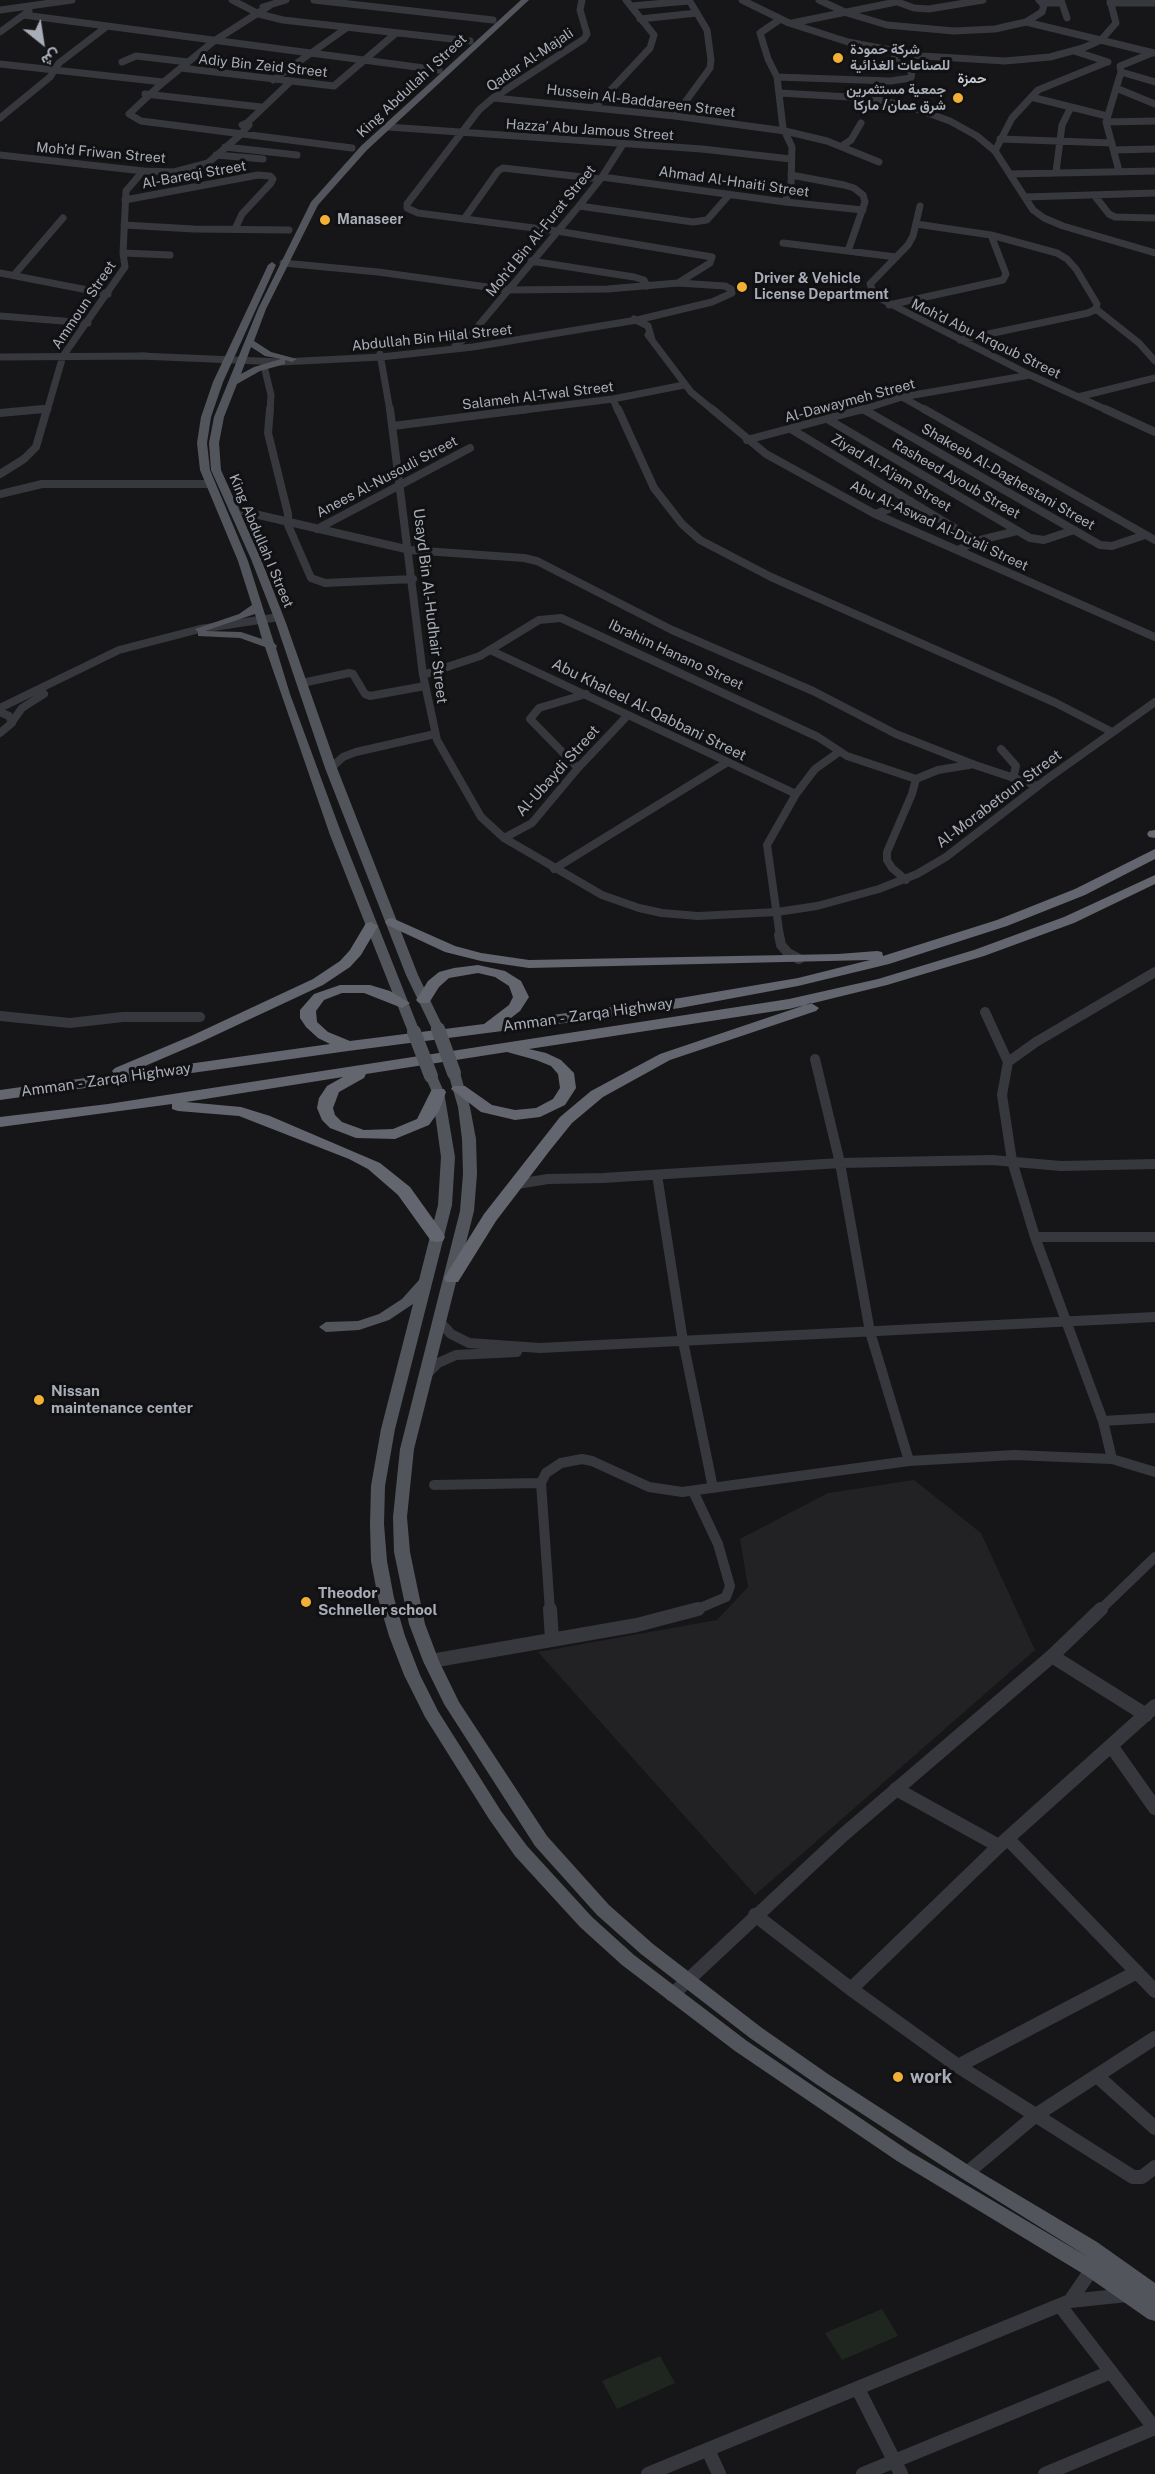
<!DOCTYPE html>
<html>
<head>
<meta charset="utf-8">
<style>
  body { margin:0 }
  #map { position:relative; width:1155px; height:2474px; overflow:hidden; background:#161618; font-family:"Public Sans",Vazirmatn,sans-serif }
  canvas { display:block }
  .north { position:absolute; left:12px; top:12px; width:60px; height:60px; -webkit-text-stroke:4px #111113; paint-order:stroke; rotate:150deg; font-size:16px; font-weight:700; line-height:24px; text-align:center; color:#a8adb8 }
  .north::after { content:''; display:block; margin:auto; width:21px; height:27px; background:#a8adb8; clip-path:polygon(50% 0,100% 100%,50% 72%,0 100%) }
</style>
</head>
<body>
<div id="map">
<canvas width="1155" height="2474"></canvas>
<div class="north">ش</div>
</div>
<script>
const g = document.querySelector('canvas').getContext('2d');
g.lineJoin = 'round';
function fillPath(path, color) { g.fillStyle = color; g.fill(path, 'evenodd'); }
const toPath = rows => new Path2D(rows.map(r => 'M' + r).join(''));
function trace(path, color, width, dash) { g.strokeStyle = color; g.lineWidth = width; g.lineCap = dash ? 'butt' : 'round'; g.setLineDash(dash || []); g.stroke(path); }
function write(font, color, halo, rows, align = 'center') {
  g.font = font + ' "Public Sans",Vazirmatn,sans-serif'; g.lineWidth = 6; g.setLineDash([]); g.textBaseline = 'middle'; g.strokeStyle = halo; g.fillStyle = color; for (const [text, x, y, turn = 0] of rows) {
    g.save(); g.translate(x, y); g.rotate((+turn || 0) * Math.PI / 180); g.textAlign = isNaN(turn) ? turn : align; if (halo) g.strokeText(text, 0, 0); g.fillText(text, 0, 0); g.restore();
  }
}
fillPath(toPath([
  [914,1480,981,1533,1035,1650,755,1895,538,1652,717,1620,748,1587,740,1539,828,1493]
]), '#222225');
fillPath(toPath([
  [882,2309,898,2336,842,2360,825,2333],
  [660,2356,675,2383,617,2409,602,2381]
]), '#1e261f');
trace(toPath([
  [232,0,259,14,283,20,470,41],
  [314,0,493,20],
  [582,0,580,10,587,34,584,39,493,98,479,110,407,204,407,208,418,213,557,231,712,257,710,263,678,283],
  [742,0,789,23,848,42,922,56,1005,61,1050,57,1083,48,1101,40,1116,23,1110,0],
  [819,0,847,13,887,25,954,31,995,29,1026,22,1042,12,1044,5,1039,0],
  [892,0,914,8,929,9,983,0],
  [1061,0,1067,18],
  [1042,3,1062,3],
  [1110,3,1155,3],
  [269,6,214,41,160,85,129,114,141,121,352,148],
  [631,6,689,1],
  [263,7,286,0],
  [0,10,72,0],
  [24,15,439,70],
  [640,19,697,13],
  [779,20,760,33,768,59,777,77,783,128,792,147,791,186,785,202],
  [1026,22,1154,53],
  [792,23,896,2],
  [0,32,29,11],
  [1074,51,1108,62],
  [122,62,136,56,188,62],
  [0,64,163,82],
  [181,68,334,86,396,33],
  [1121,72,1155,82],
  [777,77,890,81,911,78,912,72,894,60,895,52],
  [273,80,345,29],
  [1116,88,1155,104],
  [779,93,867,98,908,106,950,121,977,136,995,151,1033,210,1044,218,1063,226,1155,253],
  [145,94,261,107],
  [1031,97,1107,116],
  [494,98,675,116,785,131,827,141,879,162],
  [595,107,650,48,654,35,626,0],
  [675,116,710,68,711,60,707,30,689,0],
  [0,118,50,77,59,63,106,27],
  [1106,122,1155,121],
  [242,125,247,123,290,82],
  [388,127,702,149,791,159],
  [1000,139,1112,143],
  [842,146,851,140,861,123],
  [225,147,297,155],
  [1114,150,1155,149],
  [995,151,1012,118,1038,90,1107,62],
  [0,155,143,171,174,172,208,163,240,135,249,125,247,123],
  [216,155,263,159],
  [1119,171,1106,122,1121,72,1120,66,1152,53],
  [1056,172,1062,125,1071,107],
  [1010,174,1155,171],
  [791,175,844,185,854,188,863,195,865,202,848,251],
  [602,177,785,202,863,210],
  [1094,195,1109,214,1115,217,1155,218],
  [1025,197,1155,193],
  [125,200,258,175,270,176,273,179,271,183,242,214,235,229],
  [579,206,693,222,707,220,729,195],
  [920,206,913,236,908,245,870,284,875,296,1030,375,1109,411],
  [464,219,498,171,503,168,600,179],
  [916,224,991,235,1057,253,1067,259,1076,269,1097,304,1096,309,1088,313,960,340],
  [124,225,194,229,289,230],
  [783,243,896,257],
  [123,253,170,255],
  [531,261,634,277,644,280,647,286],
  [0,273,108,294],
  [14,275,63,218],
  [889,305,1003,280,1006,274,991,235],
  [1096,309,1139,343,1155,361],
  [0,316,88,323],
  [634,319,648,326,652,340],
  [648,335,691,392,714,411],
  [455,346,474,331,579,206,602,177,623,144],
  [380,354,390,411],
  [140,356,282,362,381,357,473,347,637,320,712,302,732,293,731,289,725,286,678,283,608,289,509,290,378,272,283,263],
  [0,357,147,356],
  [264,366,271,395,270,411],
  [902,397,927,411],
  [1078,397,1155,378],
  [613,399,618,411],
  [862,409,865,411],
  [25,411,48,409],
  [47,411,63,356,125,267,123,253,126,191,143,171],
  [516,411,613,399,684,385],
  [858,411,902,397,1030,375]
]), '#37383d', 7);
trace(toPath([
  [270,409,268,433,288,514,288,525,311,578,325,583,413,579],
  [390,409,423,675,437,740,481,817,504,838,602,895,639,908,662,913,698,916,777,912,817,906,879,889,917,874,946,857,1047,779,1155,702],
  [618,409,654,488,682,524,700,540,771,577,1056,703,1112,732],
  [712,409,766,454,875,514,1155,637],
  [863,409,1100,545,1112,546,1145,535],
  [924,409,1155,540],
  [1105,409,1155,432],
  [0,413,43,409],
  [829,420,1030,538,1044,540,1074,530],
  [393,426,528,409],
  [791,429,976,541],
  [747,440,863,409],
  [0,474,24,459,36,447,47,409],
  [0,494,42,484,209,484],
  [233,509,410,550,524,558,537,561,672,630,813,691,896,734,975,765,1038,786],
  [875,514,911,501],
  [317,529,470,448],
  [958,550,976,541,1017,531],
  [490,650,796,794],
  [423,675,480,656,539,620,561,618,818,737,847,756,916,779],
  [302,683,349,673,353,674,365,694,370,696,425,686],
  [0,708,119,650,200,629,279,617],
  [0,712,9,716,12,723,0,733],
  [12,722,22,708,44,694],
  [1001,749,1016,766,1013,778],
  [331,768,343,757,356,752,435,734],
  [578,768,530,719,539,708,586,694],
  [504,838,532,823,578,768,627,716],
  [554,869,726,763],
  [906,880,892,868,887,860,887,852,912,794,916,779,938,770,969,765],
  [780,937,767,845,796,794,815,769,839,752]
]), '#37383d', 8);
trace(toPath([
  [779,935,781,945,788,953,799,959],
  [985,1012,1008,1062],
  [0,1016,70,1023,123,1017,200,1017],
  [815,1059,840,1163,870,1332,909,1461],
  [657,1175,683,1341,713,1488],
  [517,1184,548,1179,603,1178,840,1163,992,1160,1061,1166,1155,1164],
  [1035,1237,1155,1237],
  [439,1321,451,1334,469,1343,540,1348,1155,1317],
  [426,1375,438,1363,456,1355,517,1352],
  [1103,1421,1155,1418],
  [1112,1459,1103,1421,1035,1237,1012,1161,1002,1095,1008,1062,1036,1042,1155,972],
  [434,1485,541,1483],
  [693,1491,718,1544,730,1586,726,1597,693,1611],
  [550,1611,541,1483,546,1473,561,1463,582,1459,592,1461,649,1487,682,1492,909,1461,1014,1455,1112,1459,1155,1472],
  [1099,1611,1155,1557]
]), '#37383d', 10);
trace(toPath([
  [550,1609,552,1639],
  [1052,1656,1146,1715],
  [431,1661,637,1625,698,1609],
  [1112,1747,1155,1808],
  [896,1789,999,1846],
  [1008,1839,1155,1991],
  [755,1915,851,1989,958,2066,1133,2177,1142,2177,1155,2167],
  [851,1989,999,1846,1155,1706],
  [672,1995,842,1836,1052,1656,1101,1609],
  [958,2066,1137,1972],
  [1097,2076,1155,2128],
  [967,2173,1036,2115,1155,2038],
  [1070,2301,1092,2269],
  [1061,2307,1155,2429],
  [858,2389,901,2474],
  [708,2450,719,2474],
  [648,2474,1070,2301,1127,2295],
  [863,2474,1111,2372],
  [1045,2474,1155,2428]
]), '#37383d', 14);
fillPath(toPath([
  [521,0,529,0,367,150,318,205,266,309,254,341,271,352,297,359,292,362,285,360,285,364,260,371,237,384,224,417,219,443,221,470,261,559,286,623,337,768,418,975,444,1029,438,1033,432,1029,406,975,325,768,276,623,251,559,211,470,209,443,214,417,258,309,311,202,361,146,521,0],
  [251,347,265,356,281,359,254,367,241,374,251,347],
  [272,262,276,265,223,382,211,417,207,443,210,470,248,561,274,643,277,646,276,648,290,694,342,835,420,1032,414,1036,408,1032,330,835,265,647,240,638,198,636,198,632,195,629,239,614,252,605,238,561,200,470,197,443,201,417,213,382,268,265,272,262],
  [255,614,262,639,241,632,205,631,255,614],
  [454,1069,460,1073,470,1107,476,1139,477,1174,474,1211,414,1449,407,1517,410,1552,425,1624,439,1661,459,1702,547,1836,609,1905,653,1944,762,2028,828,2074,973,2168,1097,2242,1155,2283,1155,2321,1148,2319,1085,2275,897,2161,735,2051,622,1965,580,1927,515,1856,489,1819,425,1717,404,1675,389,1636,378,1598,371,1561,370,1524,371,1486,381,1429,413,1304,389,1320,359,1330,326,1332,319,1327,326,1322,358,1321,379,1314,402,1299,419,1280,438,1205,441,1157,432,1092,425,1076,431,1072,437,1076,444,1092,455,1157,452,1205,395,1429,385,1486,384,1524,387,1561,394,1598,405,1636,420,1675,438,1711,501,1811,527,1846,592,1917,634,1955,747,2041,909,2151,1088,2257,961,2178,816,2084,750,2038,641,1954,597,1915,535,1846,444,1704,423,1661,409,1624,394,1552,393,1517,400,1449,460,1211,463,1174,462,1139,458,1107,448,1073,454,1069]
]), '#53555c');
fillPath(toPath([
  [1155,830,1155,838,1149,837,1147,834,1149,831,1155,830],
  [1155,849,1155,859,1085,895,1007,926,889,964,798,986,680,1008,348,1051,0,1100,0,1090,114,1074,112,1071,115,1068,191,1036,313,979,340,961,350,950,366,923,371,922,378,926,361,955,350,967,323,985,201,1042,131,1072,330,1044,318,1038,306,1027,300,1018,300,1010,314,994,340,985,370,985,390,991,410,1003,402,1008,364,993,342,993,324,1000,316,1011,317,1022,328,1032,350,1041,484,1024,509,1005,513,997,509,986,495,977,478,973,449,978,439,987,429,1003,419,1003,416,1000,428,981,439,972,454,968,478,965,505,971,521,981,529,997,520,1011,507,1021,680,998,798,978,870,960,529,968,481,961,445,952,387,925,385,922,387,919,392,918,455,946,481,953,529,960,838,954,877,951,882,952,883,956,997,920,1075,889,1155,849],
  [1155,875,1155,884,1074,923,984,956,887,985,789,1009,529,1049,546,1053,561,1060,574,1073,576,1088,565,1105,540,1117,515,1120,481,1112,451,1089,453,1086,465,1086,492,1105,515,1110,536,1108,553,1099,560,1088,558,1074,551,1066,536,1060,507,1052,366,1074,364,1078,339,1092,333,1108,335,1115,342,1122,364,1130,393,1129,417,1119,432,1089,444,1089,446,1092,439,1111,429,1125,395,1139,356,1138,330,1128,322,1120,317,1108,319,1098,327,1086,343,1077,186,1102,241,1107,270,1116,380,1163,410,1187,443,1233,445,1237,443,1241,437,1242,431,1241,398,1195,368,1169,349,1159,239,1116,178,1111,172,1109,172,1104,0,1127,0,1117,108,1104,789,999,878,979,974,950,1064,917,1155,875],
  [811,1003,819,1008,816,1011,670,1060,603,1097,572,1123,551,1149,496,1221,458,1282,446,1282,444,1278,484,1214,560,1117,591,1091,660,1054,811,1003]
]), '#63666e');
trace(toPath([
  [438,1029,454,1073],
  [414,1032,431,1076]
]), '#53555c', 14);
for (const [x, y, r, color] of [
  [838,58,6,"#f2b134"],
  [958,98,6,"#f2b134"],
  [325,220,6,"#f2b134"],
  [742,287,6,"#f2b134"],
  [39,1400,6,"#f2b134"],
  [306,1602,6,"#f2b134"],
  [898,2077,6,"#f2b134"]
]) { const dot = new Path2D(); dot.arc(x, y, r, 0, 2 * Math.PI); g.fillStyle = color; g.fill(dot); trace(dot, '#111113', 2); }
write('bold 14px', '#a8adb8', '#111113', [
  ["شركة حمودة",850,50],
  ["للصناعات الغذائية",850,66],
  ["جمعية مستثمرين",946,90,"right"],
  ["شرق عمان/ ماركا",946,106,"right"],
  ["Manaseer",337,220],
  ["Driver & Vehicle",754,279],
  ["License Department",754,295]
], 'left');
write('14px', '#a8adb8', '#111113', [
  ["Qadar Al-Majali",530,60,-34],
  ["Adiy Bin Zeid Street",263,66,6],
  ["King Abdullah I Street",412,86,-43],
  ["Hussein Al-Baddareen Street",641,101,7],
  ["Hazza’ Abu Jamous Street",590,130,4],
  ["Moh’d Friwan Street",101,153,5],
  ["Al-Bareqi Street",194,175,-10],
  ["Ahmad Al-Hnaiti Street",734,182,8],
  ["Moh’d Bin Al-Furat Street",541,231,-51],
  ["Ammoun Street",84,305,-56],
  ["Abdullah Bin Hilal Street",432,338,-6],
  ["Moh’d Abu Arqoub Street",986,339,26],
  ["Salameh Al-Twal Street",538,396,-7],
  ["Al-Dawaymeh Street",850,401,-15],
  ["Ziyad Al-A’jam Street",891,473,31],
  ["Anees Al-Nusouli Street",387,477,-28],
  ["Shakeeb Al-Daghestani Street",1008,477,30],
  ["Rasheed Ayoub Street",956,479,30],
  ["Abu Al-Aswad Al-Du’ali Street",939,526,25],
  ["King Abdullah I Street",261,541,67],
  ["Ibrahim Hanano Street",676,655,25]
]);
write('bold 14px', '#c9ccd4', '#111113', [
  ["حمزة",972,79]
]);
write('15px', '#a8adb8', '#111113', [
  ["Usayd Bin Al-Hudhair Street",430,606,83],
  ["Abu Khaleel Al-Qabbani Street",649,710,26],
  ["Al-Ubaydi Street",558,771,-48],
  ["Al-Morabetoun Street",999,799,-37],
  ["Amman - Zarqa Highway",588,1015,-8],
  ["Amman - Zarqa Highway",106,1080,-8]
]);
write('bold 15px', '#a8adb8', '#111113', [
  ["Nissan",51,1391],
  ["maintenance center",51,1408],
  ["Theodor",318,1593],
  ["Schneller school",318,1610]
], 'left');
write('bold 18px', '#a8adb8', '#111113', [
  ["work",910,2077]
], 'left');
</script>
</body>
</html>
